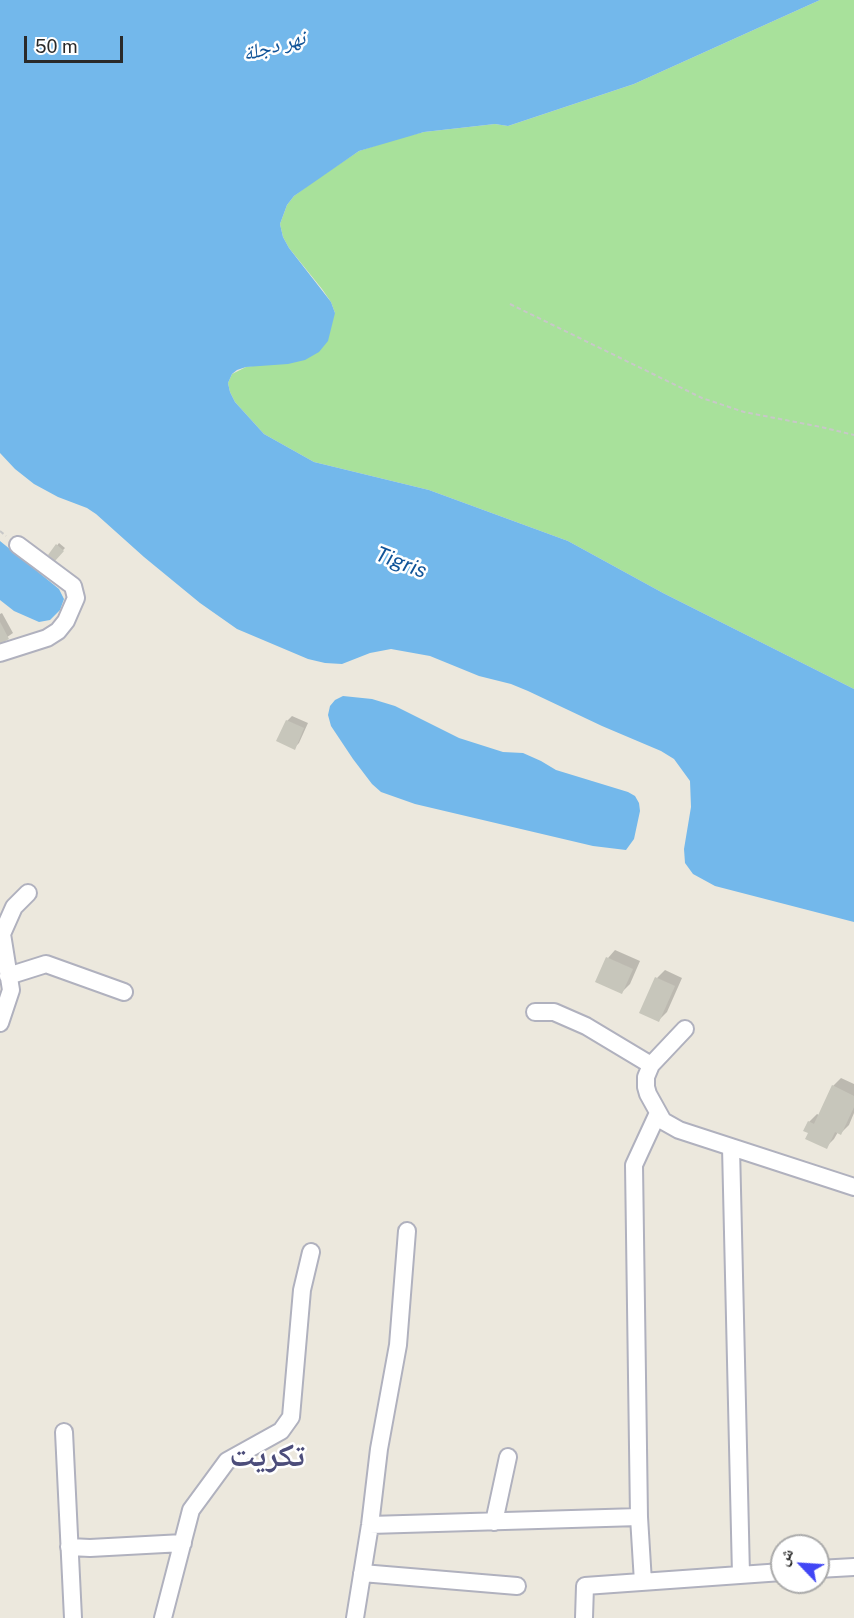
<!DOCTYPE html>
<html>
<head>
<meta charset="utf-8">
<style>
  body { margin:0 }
  #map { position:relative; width:854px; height:1618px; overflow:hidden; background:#ece8dd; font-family:"Public Sans","Noto Naskh Arabic",sans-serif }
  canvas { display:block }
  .north { position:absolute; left:770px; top:1534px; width:60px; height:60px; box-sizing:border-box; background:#fff; border:2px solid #aaa; border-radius:50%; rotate:295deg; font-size:16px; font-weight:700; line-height:24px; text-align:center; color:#2a2a2a }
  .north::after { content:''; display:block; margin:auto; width:21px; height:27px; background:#4146f5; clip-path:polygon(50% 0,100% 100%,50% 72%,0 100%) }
  .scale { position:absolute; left:24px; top:36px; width:99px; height:27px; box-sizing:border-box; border:3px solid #2a2a2a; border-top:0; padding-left:8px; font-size:18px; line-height:21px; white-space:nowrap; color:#2a2a2a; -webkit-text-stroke:4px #fff; paint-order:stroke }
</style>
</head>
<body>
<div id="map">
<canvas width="854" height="1618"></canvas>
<div class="north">ش</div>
<div class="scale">50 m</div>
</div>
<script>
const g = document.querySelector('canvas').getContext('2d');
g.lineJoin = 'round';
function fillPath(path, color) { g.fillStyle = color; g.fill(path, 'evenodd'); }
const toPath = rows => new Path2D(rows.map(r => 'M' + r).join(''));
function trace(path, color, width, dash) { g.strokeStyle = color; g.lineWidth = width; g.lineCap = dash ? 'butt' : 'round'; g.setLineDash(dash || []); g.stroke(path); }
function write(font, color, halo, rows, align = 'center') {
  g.font = font + ' "Public Sans","Noto Naskh Arabic",sans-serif'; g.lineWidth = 5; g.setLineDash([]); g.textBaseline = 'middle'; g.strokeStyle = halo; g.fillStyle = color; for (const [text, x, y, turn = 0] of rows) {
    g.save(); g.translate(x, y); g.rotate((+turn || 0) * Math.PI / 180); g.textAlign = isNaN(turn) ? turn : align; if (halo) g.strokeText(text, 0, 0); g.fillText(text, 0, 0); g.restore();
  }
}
fillPath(toPath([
  [820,0,854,0,854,689,663,593,568,541,429,490,314,462,264,434,235,402,230,392,228,383,232,374,246,367,253,366,335,313,331,302,322,289,289,248,283,237,280,224,287,205,294,196,314,181,359,151,399,138,424,132,495,124,508,126,634,84]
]), '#a8e19b');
fillPath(toPath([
  [0,0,820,0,634,84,508,126,495,124,424,132,359,151,294,196,287,205,280,224,283,237,289,248,331,302,335,313,328,341,319,352,305,360,288,364,246,367,237,370,232,374,228,383,230,392,235,402,264,434,314,462,429,490,568,541,663,593,854,689,854,922,715,886,693,874,685,863,684,849,691,807,690,781,674,759,661,751,602,726,528,691,511,684,479,676,430,656,391,649,370,653,342,664,325,663,308,659,237,629,200,603,144,557,96,514,87,508,58,497,34,484,15,469,0,453],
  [0,541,59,589,64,599,60,610,50,620,39,622,14,611,0,600],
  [343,696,372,699,395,706,459,738,503,752,523,753,541,761,556,770,628,792,635,796,639,803,640,811,634,839,626,850,593,846,415,804,381,792,372,784,353,759,331,726,328,715,330,706,335,700]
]), '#73b8eb');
fillPath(toPath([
  [59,543,65,548,55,559,50,555],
  [2,613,13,633,0,642,0,614],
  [292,716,308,723,299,743,294,748,287,721],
  [615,950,640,961,630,984,622,992,608,958],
  [665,970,682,978,667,1012,659,1020,641,1013,657,978],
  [841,1078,854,1084,854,1113,849,1125,841,1133,838,1132,834,1139,826,1147,810,1133,809,1122,817,1114,819,1115,833,1086]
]), '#0003');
fillPath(toPath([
  [56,544,64,551,55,561,48,555],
  [0,622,9,639,0,644],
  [286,720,304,728,295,750,276,741],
  [606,957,633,969,622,994,595,982],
  [655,977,675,986,659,1022,639,1013],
  [832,1085,854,1096,854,1107,841,1135,835,1132,827,1149,805,1139,808,1133,803,1131,808,1121,814,1124]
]), '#c7c6bb');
const minor = toPath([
  [0,653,47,638,58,631,66,621,76,598,73,586,18,545],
  [8,976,46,964,124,992],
  [535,1012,554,1012,586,1026,651,1065],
  [0,1023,11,990,2,934,14,907,28,893],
  [685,1029,651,1065,646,1077,646,1087,648,1094,663,1121,679,1130,854,1187],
  [731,1147,741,1575],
  [64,1432,73,1618],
  [639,1517,643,1582],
  [494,1522,508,1457],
  [370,1525,639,1517,634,1165,658,1113],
  [69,1547,90,1548,183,1543],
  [818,1569,854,1567],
  [362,1573,517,1586],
  [163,1618,191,1510,227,1461,281,1431,291,1417,302,1290,311,1252],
  [355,1618,370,1525,379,1449,398,1345,407,1231],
  [584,1618,585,1586,782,1572]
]);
trace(minor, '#b0b1be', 20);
trace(toPath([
  [510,304,702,398,744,412,821,427,854,435],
  [0,531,6,536]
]), '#c8c8c8', 2, [4.5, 3]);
trace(minor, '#fff', 16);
write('italic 21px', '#115498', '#fff', [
  ["نهر دجلة",274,46,-16],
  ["Tigris",401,563,21]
]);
write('bold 32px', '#4c4d7a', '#fff', [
  ["تكريت",267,1456]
]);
</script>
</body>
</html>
